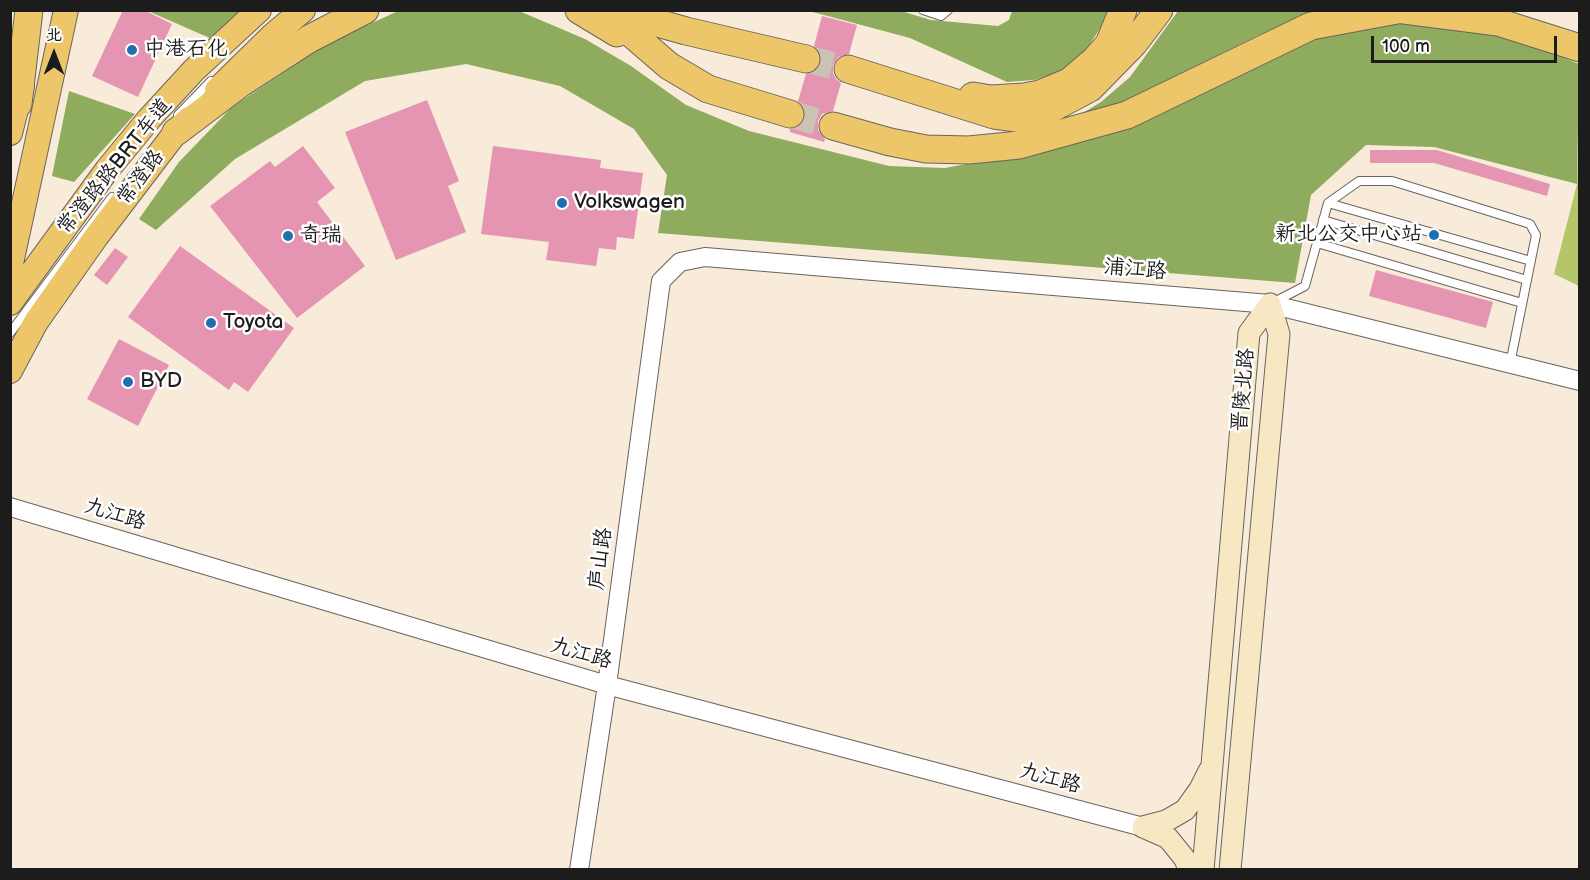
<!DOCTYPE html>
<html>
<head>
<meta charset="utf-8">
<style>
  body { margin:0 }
  #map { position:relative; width:1590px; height:880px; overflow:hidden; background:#f8ebd9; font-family:"Balsamiq Sans","LXGW WenKai TC",sans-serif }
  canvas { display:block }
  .frame { position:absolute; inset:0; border:12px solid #1c1c1c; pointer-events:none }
  .north { position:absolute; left:24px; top:24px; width:60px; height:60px; -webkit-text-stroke:4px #fff; paint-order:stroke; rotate:0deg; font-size:16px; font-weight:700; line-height:24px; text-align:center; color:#1c1c1c }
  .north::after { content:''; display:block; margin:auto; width:21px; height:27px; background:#1c1c1c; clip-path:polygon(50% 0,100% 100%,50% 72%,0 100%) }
  .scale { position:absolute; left:1371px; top:36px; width:186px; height:27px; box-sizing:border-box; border:3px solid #1c1c1c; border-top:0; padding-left:8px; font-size:18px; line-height:21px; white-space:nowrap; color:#1c1c1c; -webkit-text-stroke:4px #fff; paint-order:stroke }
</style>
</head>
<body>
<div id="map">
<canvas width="1590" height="880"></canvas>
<div class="frame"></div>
<div class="north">北</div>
<div class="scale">100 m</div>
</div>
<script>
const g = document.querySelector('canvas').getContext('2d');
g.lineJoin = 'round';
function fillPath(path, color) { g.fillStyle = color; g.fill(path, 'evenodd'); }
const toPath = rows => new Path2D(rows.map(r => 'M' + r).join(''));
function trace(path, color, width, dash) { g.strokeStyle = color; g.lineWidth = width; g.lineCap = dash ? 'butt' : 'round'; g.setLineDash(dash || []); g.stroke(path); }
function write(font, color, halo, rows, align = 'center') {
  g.font = font + ' "Balsamiq Sans","LXGW WenKai TC",sans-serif'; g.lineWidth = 5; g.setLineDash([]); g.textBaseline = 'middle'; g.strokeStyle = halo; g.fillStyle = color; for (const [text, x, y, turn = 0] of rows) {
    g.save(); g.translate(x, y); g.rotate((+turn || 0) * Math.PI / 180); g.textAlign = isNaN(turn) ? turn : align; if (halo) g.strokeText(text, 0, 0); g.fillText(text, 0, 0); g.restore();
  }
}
fillPath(toPath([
  [1579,130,1579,286,1554,274,1577,184]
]), '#b4c669');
fillPath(toPath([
  [148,11,242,11,212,39],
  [408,11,519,11,585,39,631,66,686,105,749,131,889,166,945,168,1067,145,1315,38,1400,20,1499,32,1579,64,1577,184,1434,147,1366,145,1311,195,1295,283,658,233,667,175,634,129,560,86,466,64,365,81,235,159,156,230,139,219,179,162,232,107,330,42,396,12],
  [809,11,901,11,931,20,998,26,1009,20,1012,11,1108,11,1105,21,1086,50,1061,71,1034,80,1007,82,910,38],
  [1178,11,1347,11,1321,15,1259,35,1184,72,1150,92,1113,107,1078,116,1101,102,1130,77],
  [69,91,135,114,74,182,52,176]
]), '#8fab5d');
fillPath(toPath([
  [123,10,144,10,172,24,138,97,92,76],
  [822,16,857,25,849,54,838,57,833,65,833,73,836,79,841,83,833,111,822,114,818,121,818,130,825,139,824,142,790,132,790,129,800,126,805,118,805,110,798,101,806,74,817,70,821,63,821,54,814,46],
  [427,100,459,181,448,186,466,232,396,260,345,132],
  [303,146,335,188,317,202,365,266,297,318,210,206,270,161,275,167],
  [493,146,601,160,600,168,643,173,634,239,617,237,616,250,599,248,596,266,546,260,549,242,481,234],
  [1370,150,1437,150,1550,184,1547,196,1434,163,1370,163],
  [180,246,294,328,248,392,234,382,229,390,128,317],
  [115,248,128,257,107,285,94,275],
  [1376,270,1493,302,1486,328,1369,296],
  [119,339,169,365,138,426,87,399]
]), '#e595b2');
trace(toPath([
  [806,59,848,69],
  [790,114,833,126]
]), '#ccc2b3', 27, [27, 14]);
const service = toPath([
  [923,10,941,16,948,10],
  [178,115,211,81],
  [1328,203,1531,261],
  [1323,220,1527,280],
  [1317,243,1522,303],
  [1274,302,1305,286,1328,203,1359,181,1392,181,1530,224,1536,235,1510,364],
  [10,333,112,197]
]);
const tertiary = toPath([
  [10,507,607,685,1143,827],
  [579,870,607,685,661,281,680,262,705,257,1270,304,1580,381]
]);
const secondary = toPath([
  [1143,827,1166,821,1185,810,1200,789,1209,771],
  [1143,827,1168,838,1185,859,1189,870],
  [1203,870,1249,333,1270,304],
  [1230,870,1279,334,1270,304]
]);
const primary = toPath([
  [217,90,272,36,303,10],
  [10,133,22,86],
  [10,268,66,10],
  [10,303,107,170,149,119,194,70,259,10],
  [10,371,36,322,96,237,176,132,189,119]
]);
const motorway = toPath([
  [579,10,617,33],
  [604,10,669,66,708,89,790,114],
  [630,10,640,18,686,31,806,59],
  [1404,10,1498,22,1580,48],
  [848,69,994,115,1017,118,1043,113,1090,88,1134,43,1159,10],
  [973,96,991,99,1024,97,1040,94,1069,82,1095,60,1109,44,1123,10],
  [18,104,29,10],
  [833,126,890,142,926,149,969,150,1019,145,1127,115,1311,26,1397,10],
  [176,132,241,83,309,39,365,10]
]);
trace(service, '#69645e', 10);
trace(tertiary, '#69645e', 20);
trace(secondary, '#69645e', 23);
trace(primary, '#69645e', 26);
trace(motorway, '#69645e', 29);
trace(service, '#fff', 8);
trace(tertiary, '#fff', 18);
trace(secondary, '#f7e8c3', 21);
trace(primary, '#ecc669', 24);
trace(motorway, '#ecc669', 27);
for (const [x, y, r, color] of [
  [132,50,6,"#1f6fb2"],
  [562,203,6,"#1f6fb2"],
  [1434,235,6,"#1f6fb2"],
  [288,236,6,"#1f6fb2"],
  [211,323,6,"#1f6fb2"],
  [128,382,6,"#1f6fb2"]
]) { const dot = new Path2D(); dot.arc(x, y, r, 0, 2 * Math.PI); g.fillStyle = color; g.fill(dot); trace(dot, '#fff', 2); }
write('21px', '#1c1c1c', '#fff', [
  ["中港石化",144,50],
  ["Volkswagen",574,203],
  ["新北公交中心站",1422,235,"right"],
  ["奇瑞",300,236],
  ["Toyota",223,323],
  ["BYD",140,382]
], 'left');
write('21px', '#1c1c1c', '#fff', [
  ["常澄路路BRT车道",115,167,-51],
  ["常澄路",141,178,-53],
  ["浦江路",1135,270,5],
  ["晋陵北路",1244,390,-85],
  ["九江路",115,515,17],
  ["庐山路",601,559,-82],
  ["九江路",581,654,16],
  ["九江路",1050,779,15]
]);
</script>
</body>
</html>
